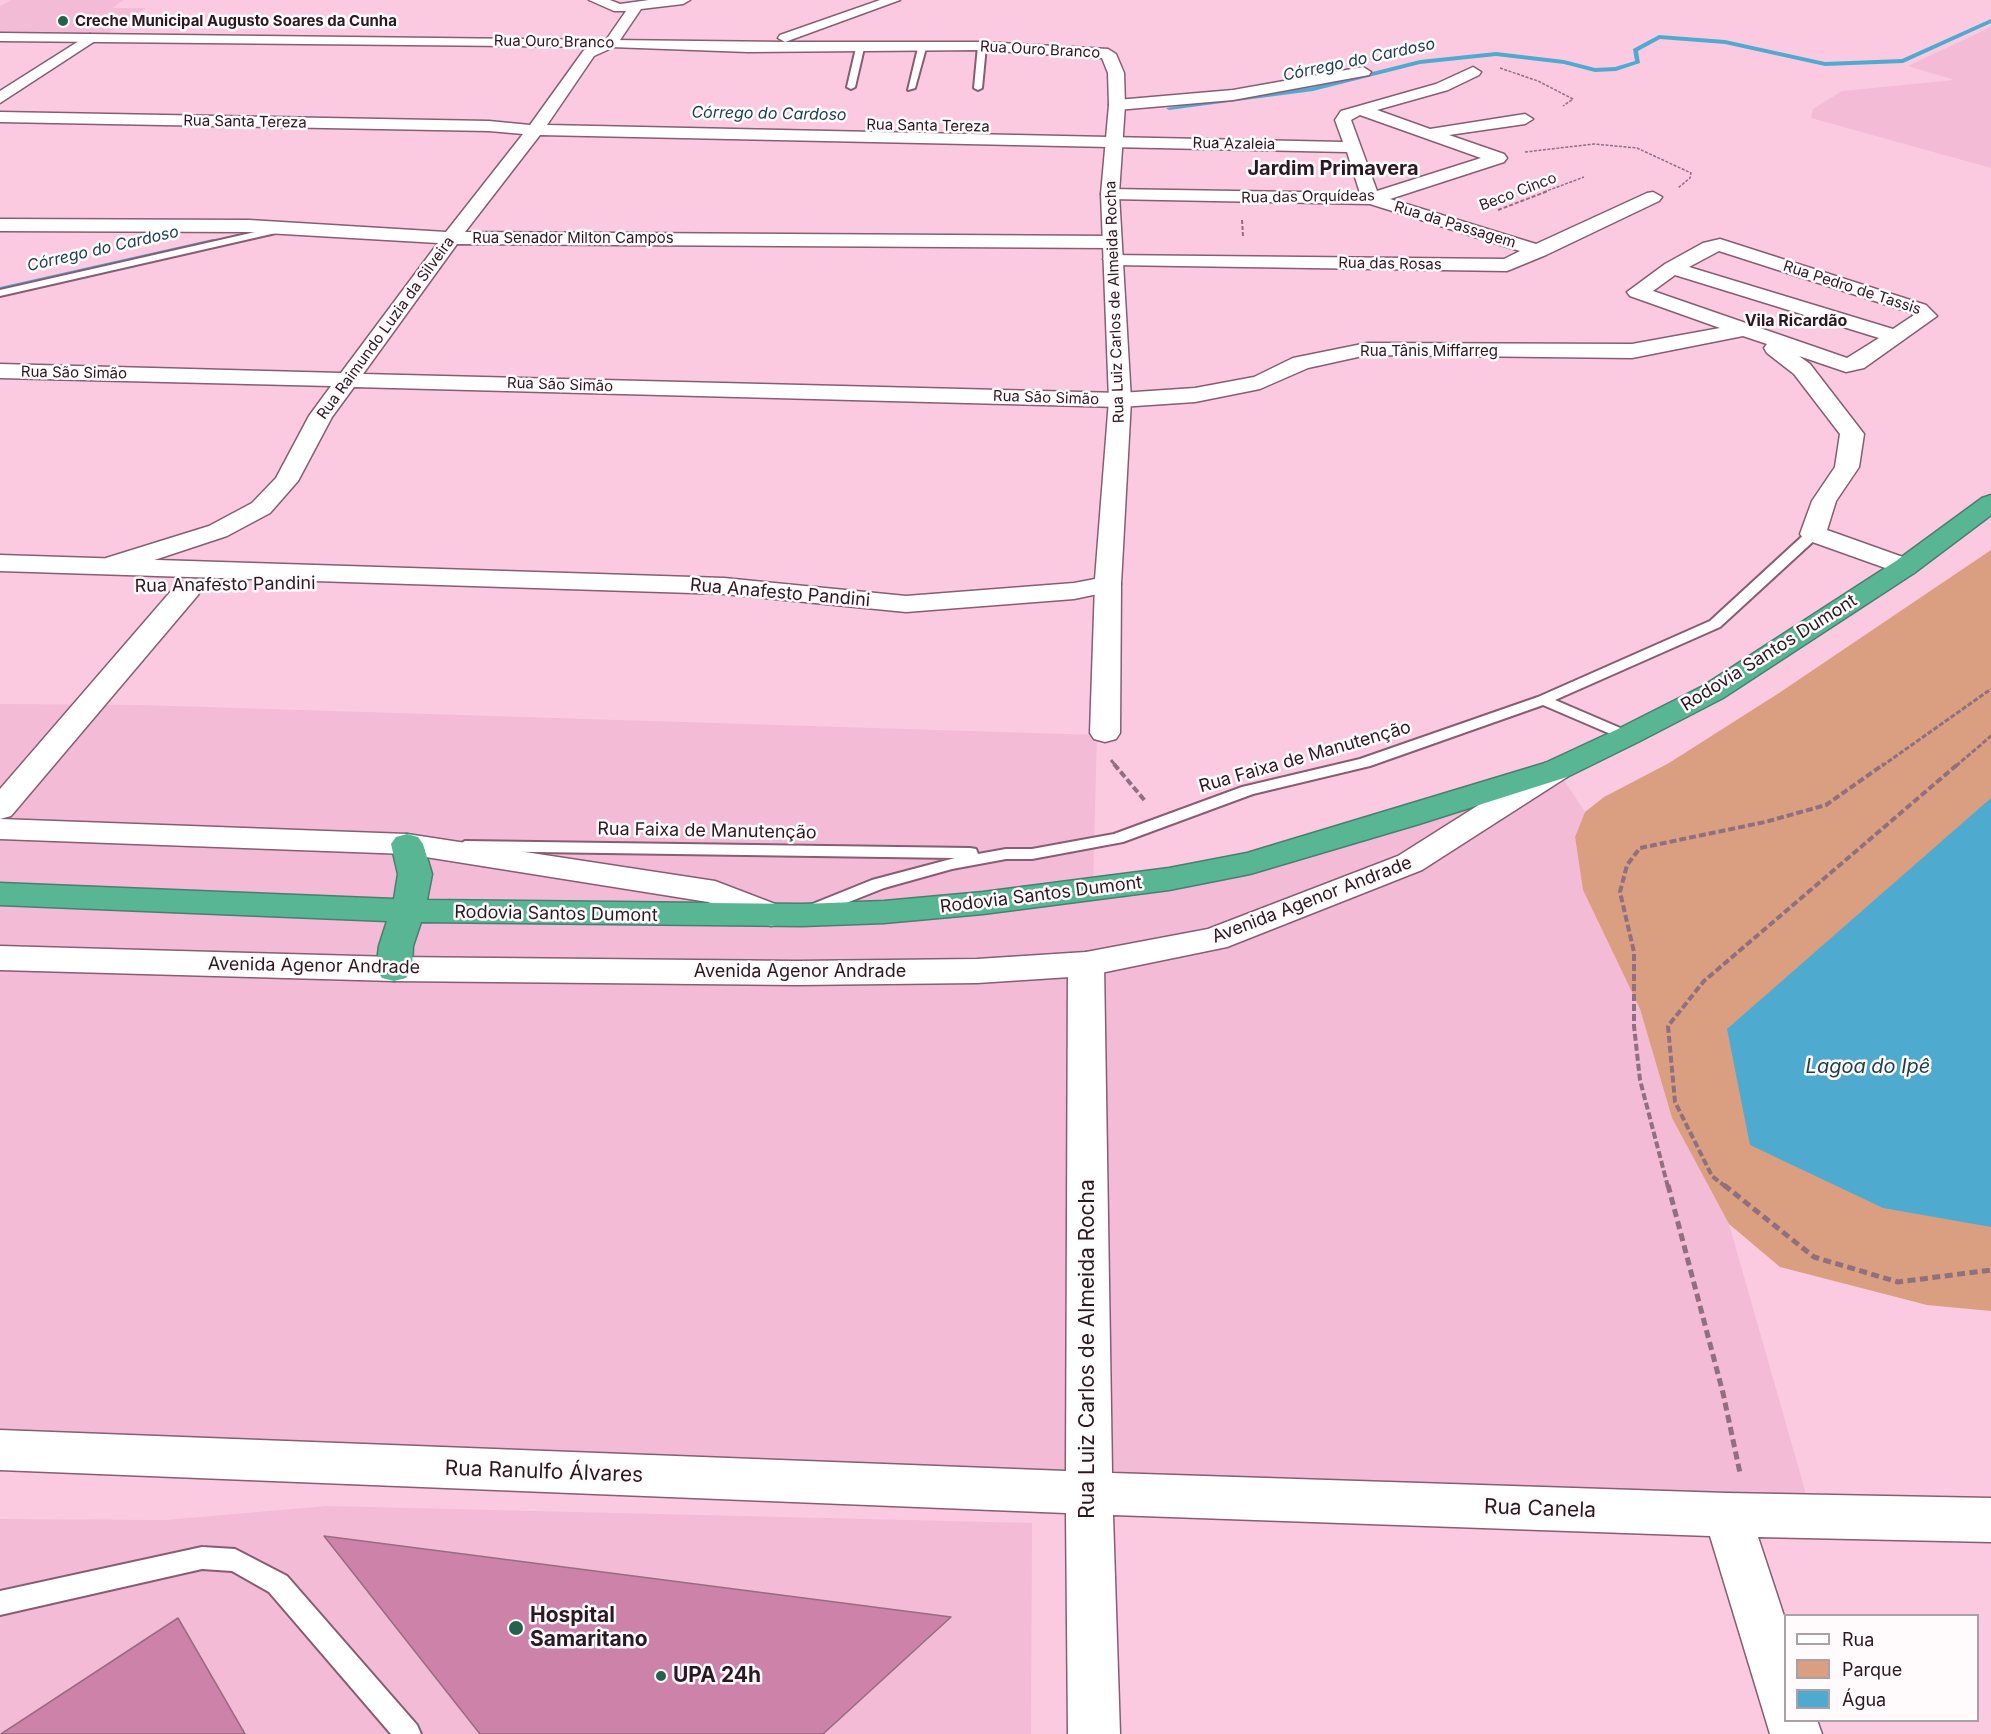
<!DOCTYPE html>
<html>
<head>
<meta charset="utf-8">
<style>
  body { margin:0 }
  #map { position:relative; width:1991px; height:1734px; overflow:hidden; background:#fbcae1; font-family:Inter,sans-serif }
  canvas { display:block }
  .legend { position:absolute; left:1784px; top:1614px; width:195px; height:108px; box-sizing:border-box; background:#fffafc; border:2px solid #aaa0a5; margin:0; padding:8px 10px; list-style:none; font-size:18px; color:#2b1922 }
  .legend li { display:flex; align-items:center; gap:12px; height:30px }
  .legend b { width:30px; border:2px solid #aaa0a5 }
</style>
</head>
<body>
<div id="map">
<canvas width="1991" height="1734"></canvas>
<ul class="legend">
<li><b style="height:8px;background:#fff"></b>Rua</li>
<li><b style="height:16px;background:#da9f80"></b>Parque</li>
<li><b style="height:16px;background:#4faad0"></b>Água</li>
</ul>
</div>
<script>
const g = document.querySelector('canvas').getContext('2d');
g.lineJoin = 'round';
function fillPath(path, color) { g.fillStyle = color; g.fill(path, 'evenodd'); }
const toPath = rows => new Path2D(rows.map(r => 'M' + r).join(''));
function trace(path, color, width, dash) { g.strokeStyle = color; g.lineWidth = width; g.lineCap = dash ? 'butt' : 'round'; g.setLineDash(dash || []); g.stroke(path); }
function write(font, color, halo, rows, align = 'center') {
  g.font = font + ' Inter,sans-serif'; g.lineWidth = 5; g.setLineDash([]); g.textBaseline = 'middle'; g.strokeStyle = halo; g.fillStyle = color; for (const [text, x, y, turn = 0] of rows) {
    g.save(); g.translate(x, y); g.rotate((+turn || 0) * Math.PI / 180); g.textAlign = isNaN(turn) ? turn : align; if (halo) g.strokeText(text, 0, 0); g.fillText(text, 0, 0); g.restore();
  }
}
fillPath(toPath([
  [11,0,123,0,112,8,146,8,104,36,0,34,0,6],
  [1991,27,1991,168,1811,118,1813,109,1842,91,1954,80,1908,66],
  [0,704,142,705,1097,735,1093,888,1170,877,1558,771,1585,812,1575,837,1583,890,1640,1009,1672,1118,1729,1224,1812,1515,0,1448],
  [327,1506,1032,1523,1031,1734,0,1734,0,1519,165,1520]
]), '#f3bbd6');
fillPath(toPath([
  [1991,550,1991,1311,1927,1305,1780,1267,1729,1224,1672,1118,1640,1009,1583,890,1575,837,1585,812,1604,797,1669,763,1779,693]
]), '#da9f80');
fillPath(toPath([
  [1991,798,1991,1227,1883,1208,1750,1145,1727,1029]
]), '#4faad0');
fillPath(toPath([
  [1991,19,1991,23,1903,63,1825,66,1725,44,1660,39,1638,51,1640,63,1616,71,1595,72,1564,64,1496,56,1420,64,1313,91,1169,110,1166,108,1313,87,1420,60,1496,52,1564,60,1595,68,1615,67,1635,61,1633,49,1659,35,1725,40,1825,62,1902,59,1991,19],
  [213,239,215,240,215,242,0,291,0,287,213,239]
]), '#4faad0');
const building = toPath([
  [324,1536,951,1617,823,1734,480,1734,324,1536],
  [178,1618,245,1734,1,1734,178,1618]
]);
fillPath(building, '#cd83a9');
trace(building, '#976c81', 1.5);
const lane = toPath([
  [982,44,986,46,982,88,978,90,974,88,978,46,982,44],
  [860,46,864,48,855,87,851,89,847,87,856,48,860,46],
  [922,46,926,48,915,88,908,90,918,48,922,46],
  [286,225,291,228,289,230,0,296,0,290,286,225],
  [1813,530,1819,534,1818,537,1720,627,1555,700,1632,733,1635,736,1632,739,1627,741,1543,705,1370,766,1253,794,1123,842,1032,859,1006,859,952,869,884,888,811,917,803,911,805,907,872,880,955,858,465,851,457,846,465,841,970,848,976,849,978,854,1006,849,1032,849,1114,834,1242,787,1360,759,1538,697,1710,621,1808,531,1813,530],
  [202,1547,235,1549,287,1576,417,1725,421,1734,391,1734,269,1592,232,1571,202,1569,0,1615,0,1591,202,1547]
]);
const street = toPath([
  [589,0,610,0,620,4,649,0,690,0,683,4,641,9,616,46,594,56,547,125,1343,142,1335,120,1341,111,1436,84,1473,67,1481,72,1479,75,1448,90,1377,110,1430,129,1525,114,1533,119,1525,124,1449,135,1504,154,1507,158,1504,162,1390,199,1536,244,1647,193,1653,192,1662,197,1659,201,1546,255,1507,271,1113,265,1103,259,1106,255,1504,259,1520,251,1370,204,1110,199,1101,194,1110,189,1360,193,1347,152,540,135,465,232,1111,236,1121,242,1111,248,457,244,363,374,1120,393,1195,388,1254,377,1293,358,1367,343,1632,344,1720,328,1630,296,1627,292,1665,264,1703,243,1720,239,1926,305,1937,316,1864,368,1846,372,1799,356,1810,364,1864,434,1859,467,1836,501,1827,530,1914,561,1918,567,1914,573,1905,575,1804,539,1800,534,1812,501,1835,467,1840,434,1794,374,1767,353,1764,348,1767,344,1743,336,1632,358,1367,355,1308,368,1260,389,1195,402,1120,407,354,387,332,417,298,481,270,513,227,536,124,570,115,572,106,570,102,564,106,558,209,526,252,503,276,478,309,416,331,386,0,378,0,364,341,373,438,243,249,232,0,231,0,219,249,220,446,232,523,134,489,131,0,122,0,112,489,121,530,125,584,50,606,40,626,11,614,11,589,0],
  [1360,115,1481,158,1377,191,1351,120,1360,115],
  [1719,251,1912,313,1914,315,1893,329,1689,267,1719,251],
  [1675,275,1879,338,1847,358,1653,291,1675,275],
  [90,34,97,38,95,41,0,103,0,91,90,34],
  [1363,67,1371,72,1369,75,1233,100,1117,110,1109,105,1117,100,1233,90,1363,67],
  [1108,576,1117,578,1121,584,1120,733,1116,739,1105,742,1094,739,1090,733,1095,584,1099,578,1108,576],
  [1086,952,1098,956,1104,964,1112,1473,1727,1493,1991,1498,1991,1542,1758,1537,1786,1622,1786,1720,1817,1720,1822,1734,1770,1734,1710,1536,1113,1515,1120,1734,1068,1734,1066,1513,0,1470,0,1430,1066,1471,1068,964,1074,956,1086,952]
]);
const secondary = toPath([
  [880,0,900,0,785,42,982,42,1108,49,1116,54,1124,73,1125,105,1119,194,1131,400,1121,584,1117,590,1074,599,906,612,724,594,0,571,0,555,724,578,906,596,1074,583,1095,579,1109,400,1101,194,1109,105,1108,73,1102,58,982,50,748,52,611,47,0,41,0,33,785,42,778,38,780,35,880,0],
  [188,581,198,583,201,589,198,595,11,816,0,819,0,789,178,583,188,581],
  [1556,761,1567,763,1571,770,1567,777,1422,870,1227,947,1086,976,977,983,797,985,394,981,0,970,0,946,394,957,797,961,977,959,1086,952,1208,929,1398,856,1545,763,1556,761],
  [0,819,407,834,715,881,783,907,788,915,783,923,771,926,708,902,407,854,0,839,0,819]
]);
const highway = toPath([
  [1991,495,1991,515,1914,573,1723,698,1638,742,1567,777,1419,824,1250,874,1169,890,983,914,884,923,802,926,421,922,413,946,412,969,406,978,394,981,382,978,376,969,379,946,387,921,0,905,0,883,394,899,398,874,391,844,396,837,407,834,418,837,423,844,432,874,427,900,802,904,884,901,983,892,1169,868,1247,853,1545,763,1616,730,1703,686,1896,561,1982,498,1991,495]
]);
trace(lane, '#875d71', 4);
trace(street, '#875d71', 3);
trace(secondary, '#875d71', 3);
trace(highway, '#487f6d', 3);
trace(toPath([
  [1500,68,1538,81,1573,99,1563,106],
  [1525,152,1594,144,1637,148,1691,173,1690,178,1678,188],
  [1544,192,1584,177]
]), '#906f7f', 1.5, [3, 1.5]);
trace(toPath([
  [1498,210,1548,191],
  [1242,220,1243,236]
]), '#906f7f', 2, [4, 2]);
trace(toPath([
  [1111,760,1116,766],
  [1882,766,1991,689],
  [1956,766,1991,736]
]), '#906f7f', 3, [5, 2]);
trace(toPath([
  [1114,764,1146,802],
  [1668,1187,1640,1080,1634,1026,1634,952,1620,892,1627,865,1640,848,1765,822,1826,805,1884,764],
  [1726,1187,1712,1176,1675,1102,1668,1026,1704,981,1958,764]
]), '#906f7f', 4, [7, 3]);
trace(toPath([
  [1668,1185,1723,1393,1740,1473],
  [1724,1185,1814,1257,1898,1282,1991,1270]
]), '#906f7f', 5, [8, 4.5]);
fillPath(lane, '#fff');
fillPath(street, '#fff');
fillPath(secondary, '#fff');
fillPath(highway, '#58b695');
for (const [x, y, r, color] of [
  [63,21,6,"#25624e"],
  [516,1628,8,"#25624e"],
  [661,1676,6,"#25624e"]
]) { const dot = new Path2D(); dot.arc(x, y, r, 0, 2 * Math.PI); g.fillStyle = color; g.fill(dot); trace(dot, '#fffafc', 2); }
write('bold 15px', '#2b1922', '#fffafc', [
  ["Creche Municipal Augusto Soares da Cunha",75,21]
], 'left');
write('15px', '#2b1922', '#fffafc', [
  ["Rua Ouro Branco",554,42,1],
  ["Rua Ouro Branco",1040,50,3],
  ["Rua Santa Tereza",245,122,1],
  ["Rua Santa Tereza",928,126,1],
  ["Rua Azaleia",1234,144,1],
  ["Beco Cinco",1518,192,-21],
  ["Rua das Orquídeas",1308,197,-1],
  ["Rua da Passagem",1455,225,17],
  ["Rua Senador Milton Campos",573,238],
  ["Rua das Rosas",1390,264,1],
  ["Rua Pedro de Tassis",1852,288,18],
  ["Rua Luiz Carlos de Almeida Rocha",1115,302,-92],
  ["Rua Raimundo Luzia da Silveira",386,328,-54],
  ["Rua Tânis Miffarreg",1429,351],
  ["Rua São Simão",74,373,1],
  ["Rua São Simão",560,385,2],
  ["Rua São Simão",1046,398,2]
]);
write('italic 16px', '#173f50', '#fffafc', [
  ["Córrego do Cardoso",1359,60,-12],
  ["Córrego do Cardoso",769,114,1],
  ["Córrego do Cardoso",103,249,-13]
]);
write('bold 16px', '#2b1922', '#fffafc', [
  ["Vila Ricardão",1796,321]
]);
write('18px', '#2b1922', '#fffafc', [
  ["Rua Anafesto Pandini",225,585,-1],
  ["Rua Anafesto Pandini",780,593,5],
  ["Rodovia Santos Dumont",1769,653,-32],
  ["Rua Faixa de Manutenção",1305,757,-16],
  ["Rua Faixa de Manutenção",707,831,1],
  ["Rodovia Santos Dumont",1041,895,-7],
  ["Avenida Agenor Andrade",1312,900,-21],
  ["Rodovia Santos Dumont",556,914,1],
  ["Avenida Agenor Andrade",314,966,1],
  ["Avenida Agenor Andrade",800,972]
]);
write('bold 20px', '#2b1922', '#fffafc', [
  ["Jardim Primavera",1333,169]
]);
write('italic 20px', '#173f50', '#fffafc', [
  ["Lagoa do Ipê",1868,1067]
]);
write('21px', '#2b1922', '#fffafc', [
  ["Rua Luiz Carlos de Almeida Rocha",1088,1349,-90],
  ["Rua Ranulfo Álvares",544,1472,2],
  ["Rua Canela",1540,1509,2]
]);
write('bold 21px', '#2b1922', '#fffafc', [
  ["Hospital",530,1616],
  ["Samaritano",530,1640],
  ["UPA 24h",673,1676]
], 'left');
</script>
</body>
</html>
